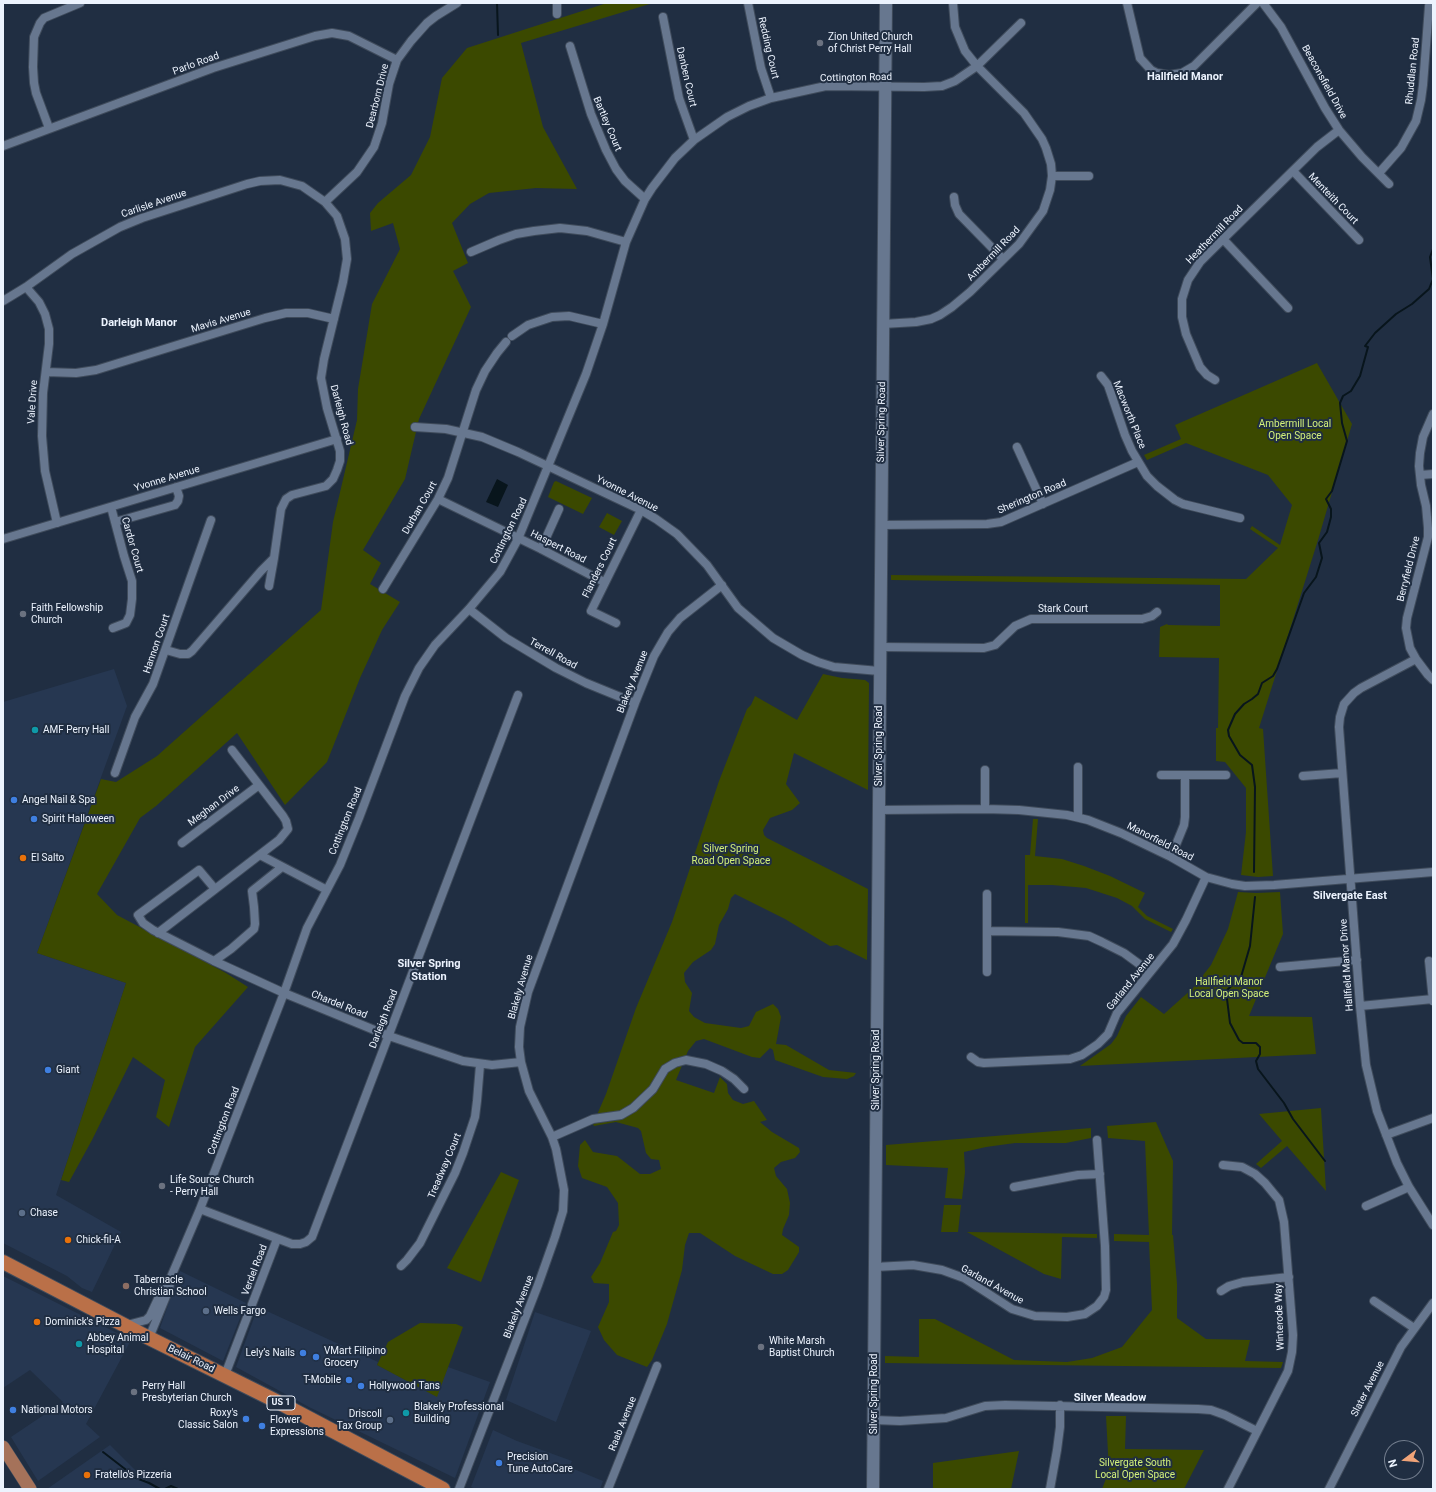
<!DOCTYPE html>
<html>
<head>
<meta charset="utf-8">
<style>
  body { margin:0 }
  #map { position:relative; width:1436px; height:1492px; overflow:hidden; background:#202e42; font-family:Roboto,sans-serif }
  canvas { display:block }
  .frame { position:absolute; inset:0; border:4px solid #ecf3fe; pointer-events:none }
  .north { position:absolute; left:1384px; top:1440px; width:40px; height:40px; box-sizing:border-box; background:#202e42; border:1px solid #727d8d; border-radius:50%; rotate:254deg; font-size:11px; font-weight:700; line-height:16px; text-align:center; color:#ecf3fe }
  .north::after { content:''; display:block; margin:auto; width:14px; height:18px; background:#f0a378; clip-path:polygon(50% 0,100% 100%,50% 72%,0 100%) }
</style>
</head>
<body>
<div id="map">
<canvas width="1436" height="1492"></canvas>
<div class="frame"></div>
<div class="north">N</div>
</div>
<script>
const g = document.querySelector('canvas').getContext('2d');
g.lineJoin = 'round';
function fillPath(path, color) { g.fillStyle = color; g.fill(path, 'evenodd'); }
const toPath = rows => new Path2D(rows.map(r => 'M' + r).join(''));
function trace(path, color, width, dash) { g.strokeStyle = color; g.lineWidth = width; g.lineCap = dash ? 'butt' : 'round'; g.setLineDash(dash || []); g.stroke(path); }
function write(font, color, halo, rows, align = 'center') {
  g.font = font + ' Roboto,sans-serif'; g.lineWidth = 4; g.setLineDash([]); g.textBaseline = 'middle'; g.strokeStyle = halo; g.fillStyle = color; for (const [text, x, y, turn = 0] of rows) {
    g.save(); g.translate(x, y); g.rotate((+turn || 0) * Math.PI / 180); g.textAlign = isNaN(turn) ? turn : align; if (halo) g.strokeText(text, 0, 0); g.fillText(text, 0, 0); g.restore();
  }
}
fillPath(toPath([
  [114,669,127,706,37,953,126,983,56,1195,121,1232,92,1292,82,1288,67,1276,3,1243,3,702],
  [180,1271,246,1303,223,1361,160,1328],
  [3,1276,131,1340,86,1424,100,1437,38,1481,11,1437,63,1402,30,1370,3,1388],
  [258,1307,378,1362,377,1365,436,1396,448,1367,490,1382,455,1478,309,1407,236,1367],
  [535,1312,591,1331,556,1422,506,1400],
  [493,1430,517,1441,572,1461,569,1467,603,1481,600,1489,476,1489,471,1487],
  [110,1445,138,1473,157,1489,47,1489]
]), '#263751');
fillPath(toPath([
  [607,3,653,3,521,43,543,127,577,189,536,188,489,193,470,204,452,223,468,263,453,271,471,307,419,419,405,479,363,550,381,563,370,584,400,602,382,630,360,678,327,762,285,805,237,733,156,806,140,818,97,894,117,915,226,973,248,987,195,1047,169,1127,156,1117,165,1080,133,1057,92,1140,69,1182,61,1180,126,983,37,953,101,779,116,782,157,756,321,610,333,522,357,420,358,389,372,304,400,249,393,223,371,231,370,213,378,203,411,175,430,137,442,78,467,48],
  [1317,363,1352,424,1318,540,1259,728,1263,729,1273,876,1258,877,1241,875,1246,832,1246,788,1225,762,1216,761,1216,728,1218,728,1219,658,1159,657,1160,627,1167,624,1168,625,1220,626,1220,585,891,580,891,575,1246,579,1278,548,1250,529,1252,526,1280,545,1292,505,1268,475,1186,443,1147,460,1144,455,1181,439,1175,425],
  [556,481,592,498,583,514,548,497,554,482],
  [607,513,622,521,614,535,599,527],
  [823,674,842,678,865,680,869,683,868,790,794,753,786,784,800,803,792,810,770,818,763,830,764,835,767,838,868,889,867,960,837,945,830,946,785,919,735,894,731,898,728,909,719,925,715,944,711,950,693,962,684,973,685,982,692,993,689,1011,694,1017,705,1023,741,1028,749,1026,756,1012,773,1004,778,1009,781,1017,776,1044,786,1045,829,1070,856,1073,854,1076,847,1079,823,1077,775,1060,773,1050,770,1048,760,1058,752,1057,704,1039,696,1041,688,1051,676,1080,714,1093,720,1077,727,1084,728,1093,733,1100,743,1104,754,1101,767,1120,760,1122,772,1132,799,1148,800,1152,795,1158,781,1162,774,1168,776,1176,787,1189,790,1203,789,1215,783,1229,782,1235,799,1247,799,1252,788,1270,782,1274,773,1274,735,1256,700,1233,689,1233,685,1245,682,1270,667,1324,652,1360,647,1367,617,1355,604,1340,598,1327,609,1302,609,1284,594,1283,591,1277,600,1263,613,1232,616,1231,619,1225,618,1203,607,1187,582,1178,578,1166,580,1145,585,1140,593,1152,617,1156,640,1174,650,1174,661,1169,659,1160,651,1159,646,1153,641,1131,638,1128,616,1122,594,1126,593,1124,606,1094,636,1008,672,922,719,781,747,709,751,705,755,696,797,720],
  [1033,819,1038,819,1035,856,1062,859,1084,866,1110,876,1145,893,1138,907,1147,916,1173,929,1171,932,1145,919,1132,906,1117,898,1086,888,1052,885,1028,885,1028,923,1025,923,1025,855,1030,855],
  [1238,892,1256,893,1280,892,1283,934,1249,1016,1312,1017,1316,1054,1080,1066,1111,1044,1117,1036,1126,1016,1141,997,1164,1014,1193,988,1211,965,1228,929],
  [1321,1108,1326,1191,1287,1146,1261,1168,1256,1164,1282,1141,1259,1114],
  [1156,1122,1173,1161,1172,1235,1173,1235,1177,1284,1177,1318,1206,1339,1250,1340,1245,1361,1283,1362,1281,1368,885,1363,885,1356,919,1357,919,1319,935,1319,1014,1360,1067,1362,1092,1358,1122,1347,1152,1310,1149,1242,1114,1241,1114,1234,1149,1235,1145,1141,1108,1138,1107,1126],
  [1091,1128,1091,1138,1066,1143,1015,1143,986,1147,964,1152,965,1172,962,1199,945,1198,948,1168,886,1165,886,1145],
  [501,1172,519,1180,481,1282,447,1268],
  [944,1205,961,1205,958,1232,941,1232],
  [967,1232,1097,1234,1097,1238,1062,1237,1061,1279,1044,1274],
  [420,1323,456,1324,463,1327,437,1397,377,1365,388,1342],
  [1106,1416,1126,1416,1125,1449,1204,1450,1184,1489,1102,1489,1109,1471],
  [1019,1451,1011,1489,933,1489,933,1463]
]), '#3b4900');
fillPath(toPath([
  [497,479,508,485,498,507,486,502]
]), '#08151c');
trace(toPath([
  [497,3,498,35],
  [1254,872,1255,787,1252,765,1240,755,1229,736,1228,730,1235,714,1244,704,1252,699,1258,694,1262,683,1273,676,1277,669,1304,593,1316,577,1322,558,1319,543,1327,532,1331,517,1331,509,1326,499,1332,491,1347,441,1342,423,1340,403,1343,396,1351,391,1360,376,1368,347,1365,346,1375,333,1396,314,1412,304,1429,289,1433,279,1430,257,1433,249],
  [1255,897,1250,946,1241,977,1226,991,1230,1023,1239,1040,1243,1043,1256,1043,1260,1047,1260,1054,1256,1061,1258,1069,1284,1103,1293,1119,1325,1161],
  [103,1452,125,1469,131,1476,149,1483,160,1489],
  [165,1489,171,1486,178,1489]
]), '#08151c', 2);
const minor = toPath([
  [557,3,557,14],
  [748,3,761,68,771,98],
  [1127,3,1140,58,1151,70,1157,73,1169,75,1182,73,1194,66,1257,3],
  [1263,3,1281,27,1325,108,1339,130,1362,157,1389,184],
  [663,17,679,98,694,140],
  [570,46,591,114,606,150,616,169,625,181,645,199],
  [49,128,36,93,34,83,33,67,34,37,40,23,44,18,80,3],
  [3,146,213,68,315,36,332,33,349,36,397,60],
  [1293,171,1359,240],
  [1379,173,1401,148,1416,121,1421,100,1423,85,1429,6],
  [1052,176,1089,176],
  [954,197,955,205,959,214,1003,259],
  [325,202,357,172,374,147,382,123,389,84,397,60,411,41,427,23,436,16,457,3],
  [1223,239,1288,308],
  [471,252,499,240,516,234,534,231,560,228,587,231,626,242],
  [26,287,39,302,45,314,49,329,49,344,43,393,42,436,45,471,57,523],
  [3,301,26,287,72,254,120,227,142,218,247,184,260,181,280,180,302,186,325,202,337,216,345,239,347,259,343,282,324,359,321,378,327,408,340,451,340,461,337,470,333,479,326,486,292,495,286,499,281,509,274,558,261,571,192,651,188,654,180,654,166,650],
  [883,324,916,322,931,319,940,315,952,307,970,292,1019,244,1043,211,1050,190,1052,176,1051,164,1046,148,1042,139,1024,113,977,66,965,51,955,27,953,3],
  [512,336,528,325,552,317,569,316,603,324],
  [46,372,76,373,96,370,265,318,286,313,308,313,334,319],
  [1101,376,1108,385,1125,435,1132,451,1147,476,1157,486,1175,500,1183,504,1240,518],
  [1215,380,1207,375,1200,367,1186,334,1182,317,1182,299,1188,280,1200,262,1210,252,1317,147,1339,130],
  [1433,414,1423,437,1420,453,1419,466,1421,485,1426,506,1428,528,1428,537,1407,618,1406,628,1410,648,1416,659,1428,675,1433,680],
  [415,427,446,429,482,437,518,452,641,510,656,519,677,534,707,565,738,608,773,638,802,655,818,662,834,667,879,671],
  [1017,447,1043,504],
  [1420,475,1433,474],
  [438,499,541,549,604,582],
  [111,507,124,556,132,581,132,599,130,615,126,623,113,628],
  [115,522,175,505,178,501,179,496,176,487],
  [881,525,987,524,1001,522,1138,462],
  [3,539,337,439],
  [541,549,559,509],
  [269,586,274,558],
  [383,589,438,499,448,478,476,390,485,371,497,353,506,342],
  [469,609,506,638,556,668,586,683,635,703],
  [616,623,591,611,641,510],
  [880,647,984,648,995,645,1015,626,1031,619,1142,619,1152,616,1157,612],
  [1416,659,1361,688,1354,693,1344,704,1340,717,1339,727,1360,1006,1366,1065,1377,1111,1397,1163,1409,1187,1433,1225],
  [115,773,135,717,153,684,211,520],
  [1161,775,1226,775],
  [1303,776,1342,773],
  [985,809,985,770],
  [878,810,985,809,1019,810,1067,815,1088,820,1121,833,1171,857,1206,877,1232,884,1245,886,1274,885,1433,872],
  [1078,817,1078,767],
  [182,843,259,785],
  [260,855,327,890],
  [1171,857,1184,825,1185,817,1185,775],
  [215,889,199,870,138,915,143,923,153,930,214,961,284,993,389,1036,463,1061,492,1065,521,1062],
  [987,931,1058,932,1089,936,1102,942,1124,953,1150,972],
  [158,933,279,840,288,829,286,821,283,816,232,750],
  [214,961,231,949,254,929,255,924,254,907,252,891,282,867],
  [1429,961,1433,1001],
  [1280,967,1357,960],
  [987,972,987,894],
  [1360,1006,1433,999],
  [971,1057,978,1062,984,1063,1070,1059,1082,1055,1098,1044,1108,1034,1117,1013,1173,944,1186,920,1206,877],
  [1386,1135,1433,1118],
  [552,1137,593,1119,621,1115,633,1108,653,1089,665,1069,675,1063,686,1060,706,1064,722,1071,734,1079,744,1089],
  [1223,1165,1242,1167,1255,1174,1265,1183,1279,1200,1284,1222,1293,1335,1292,1352,1288,1371,1228,1489],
  [1014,1187,1078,1175,1100,1174],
  [1366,1206,1409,1187],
  [200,1209,292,1244,300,1244,306,1242,312,1237,518,695],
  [401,1266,407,1260,420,1243,455,1173,463,1153,475,1117,477,1101,480,1065],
  [875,1267,913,1265,942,1270,964,1278,1012,1309,1035,1316,1067,1317,1085,1314,1097,1306,1104,1297,1106,1290,1105,1246,1097,1140],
  [1221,1291,1229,1286,1243,1282,1289,1277],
  [1374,1301,1414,1328],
  [127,1325,146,1320,150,1316,164,1286,171,1277],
  [149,1338,169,1289,171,1277,200,1209,284,993,307,928,340,865,359,818,405,696,419,668,435,645,469,609,500,572,518,539,586,374,603,324,626,242,645,199,652,188,675,158,694,140,727,117,749,106,771,98,826,86,924,87,942,86,955,81,977,66,1021,23],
  [225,1375,277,1239],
  [874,1420,900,1421,946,1418,985,1406,1005,1405,1198,1409,1211,1410,1225,1415,1257,1431],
  [459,1489,538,1285,555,1237,563,1211,564,1190,556,1149,552,1137,529,1091,521,1062,519,1047,520,1027,528,992,635,703,654,656,668,632,680,618,722,585],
  [608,1489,657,1366],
  [1050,1489,1057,1450,1060,1427,1060,1405],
  [1329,1489,1401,1347,1433,1303]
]);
const secondary = toPath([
  [873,1489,886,3]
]);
const primary = toPath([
  [3,1447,30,1489]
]);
const trunk = toPath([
  [3,1262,149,1338,280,1403,443,1489]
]);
trace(minor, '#3f4b5b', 10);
trace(secondary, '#3f4b5b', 14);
trace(primary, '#3f4b5b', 14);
trace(trunk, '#3f4b5b', 16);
trace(minor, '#67778f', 8);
trace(secondary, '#67778f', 12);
trace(primary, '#a5725a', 13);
trace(trunk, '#ba7048', 14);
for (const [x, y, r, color] of [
  [820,43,4,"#6b7280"],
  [23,614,4,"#6b7280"],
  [35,730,4,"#0f9aa8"],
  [14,800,4,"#3f7fe0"],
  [34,819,4,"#3f7fe0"],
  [23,858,4,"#e8710a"],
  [48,1070,4,"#3f7fe0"],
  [162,1186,4,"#6b7280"],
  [22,1213,4,"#5c6f8a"],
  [68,1240,4,"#e8710a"],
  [126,1286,4,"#8d6e63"],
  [206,1311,4,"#5c6f8a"],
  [37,1322,4,"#e8710a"],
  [79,1344,4,"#0f9aa8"],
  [761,1347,4,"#6b7280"],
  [303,1353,4,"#3f7fe0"],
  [316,1357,4,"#3f7fe0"],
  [349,1380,4,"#3f7fe0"],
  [361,1386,4,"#3f7fe0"],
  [134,1392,4,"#6b7280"],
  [13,1410,4,"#3f7fe0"],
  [406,1413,4,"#0f9aa8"],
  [246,1419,4,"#3f7fe0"],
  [390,1420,4,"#5c6f8a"],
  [262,1426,4,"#3f7fe0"],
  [499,1463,4,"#3f7fe0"],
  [87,1475,4,"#e8710a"]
]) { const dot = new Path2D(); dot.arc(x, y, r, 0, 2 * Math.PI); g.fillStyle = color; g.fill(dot); trace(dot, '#202e42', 1.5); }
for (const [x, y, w] of [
  [281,1403,28]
]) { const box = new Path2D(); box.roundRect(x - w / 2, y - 7, w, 14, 3); g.fillStyle = '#202e42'; g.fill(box); trace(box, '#ecf3fe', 1); }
write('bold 9px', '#ecf3fe', null, [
  ["US 1",281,1403]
]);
write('10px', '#ecf3fe', '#202e42', [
  ["Zion United Church",828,37],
  ["of Christ Perry Hall",828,49],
  ["Faith Fellowship",31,608],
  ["Church",31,620],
  ["AMF Perry Hall",43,730],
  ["Angel Nail & Spa",22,800],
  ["Spirit Halloween",42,819],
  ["El Salto",31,858],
  ["Giant",56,1070],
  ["Life Source Church",170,1180],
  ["- Perry Hall",170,1192],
  ["Chase",30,1213],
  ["Chick-fil-A",76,1240],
  ["Tabernacle",134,1280],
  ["Christian School",134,1292],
  ["Wells Fargo",214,1311],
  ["Dominick's Pizza",45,1322],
  ["Abbey Animal",87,1338],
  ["Hospital",87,1350],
  ["White Marsh",769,1341],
  ["Baptist Church",769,1353],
  ["VMart Filipino",324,1351],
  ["Grocery",324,1363],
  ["Lely’s Nails",295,1353,"right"],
  ["T-Mobile",341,1380,"right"],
  ["Perry Hall",142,1386],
  ["Presbyterian Church",142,1398],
  ["Hollywood Tans",369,1386],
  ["Blakely Professional",414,1407],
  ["Building",414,1419],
  ["National Motors",21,1410],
  ["Roxy's",238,1413,"right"],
  ["Classic Salon",238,1425,"right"],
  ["Driscoll",382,1414,"right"],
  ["Tax Group",382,1426,"right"],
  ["Flower",270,1420],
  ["Expressions",270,1432],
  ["Precision",507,1457],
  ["Tune AutoCare",507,1469],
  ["Fratello's Pizzeria",95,1475]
], 'left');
write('10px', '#ecf3fe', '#202e42', [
  ["Redding Court",768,48,77],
  ["Parlo Road",196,64,-20],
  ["Rhuddlan Road",1413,71,-84],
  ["Danben Court",686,77,77],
  ["Cottington Road",856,78,-1],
  ["Beaconsfield Drive",1324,82,61],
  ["Dearborn Drive",378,96,-76],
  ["Bartley Court",607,124,67],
  ["Menteith Court",1333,199,46],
  ["Carlisle Avenue",154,204,-19],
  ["Heathermill Road",1215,235,-46],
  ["Ambermill Road",994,254,-46],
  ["Mavis Avenue",221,321,-17],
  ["Vale Drive",33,402,-86],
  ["Darleigh Road",341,415,75],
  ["Macworth Place",1129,415,68],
  ["Silver Spring Road",882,422,-89],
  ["Yvonne Avenue",167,479,-17],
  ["Yvonne Avenue",627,494,27],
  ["Sherington Road",1032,497,-23],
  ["Durban Court",420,508,-60],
  ["Cottington Road",509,531,-64],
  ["Cardor Court",132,545,74],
  ["Haspert Road",558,547,27],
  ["Flanders Court",600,568,-64],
  ["Berryfield Drive",1409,569,-76],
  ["Stark Court",1063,609],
  ["Hannon Court",157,644,-71],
  ["Terrell Road",553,654,29],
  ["Blakely Avenue",633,682,-68],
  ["Silver Spring Road",879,746,-90],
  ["Meghan Drive",214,806,-37],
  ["Cottington Road",346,821,-68],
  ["Manorfield Road",1160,842,27],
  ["Hallfield Manor Drive",1347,965,-94],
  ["Garland Avenue",1131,982,-51],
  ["Blakely Avenue",521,987,-74],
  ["Chardel Road",339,1005,22],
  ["Darleigh Road",384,1019,-69],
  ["Silver Spring Road",876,1070,-90],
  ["Cottington Road",224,1121,-69],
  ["Treadway Court",445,1166,-67],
  ["Verdel Road",255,1270,-69],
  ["Garland Avenue",992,1285,29],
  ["Blakely Avenue",519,1307,-69],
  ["Winterode Way",1280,1317,-92],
  ["Belair Road",191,1359,26],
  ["Slater Avenue",1368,1389,-63],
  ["Silver Spring Road",874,1394,-90],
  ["Raab Avenue",623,1424,-68]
]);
write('10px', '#d3f07a', '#202e42', [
  ["Ambermill Local",1295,424],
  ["Open Space",1295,436],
  ["Silver Spring",731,849],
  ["Road Open Space",731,861],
  ["Hallfield Manor",1229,982],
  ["Local Open Space",1229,994],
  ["Silvergate South",1135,1463],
  ["Local Open Space",1135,1475]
]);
write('bold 11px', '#ecf3fe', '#202e42', [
  ["Hallfield Manor",1185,77],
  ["Darleigh Manor",139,323],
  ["Silvergate East",1350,896],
  ["Silver Spring",429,964],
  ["Station",429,977],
  ["Silver Meadow",1110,1398]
]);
</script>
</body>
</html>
